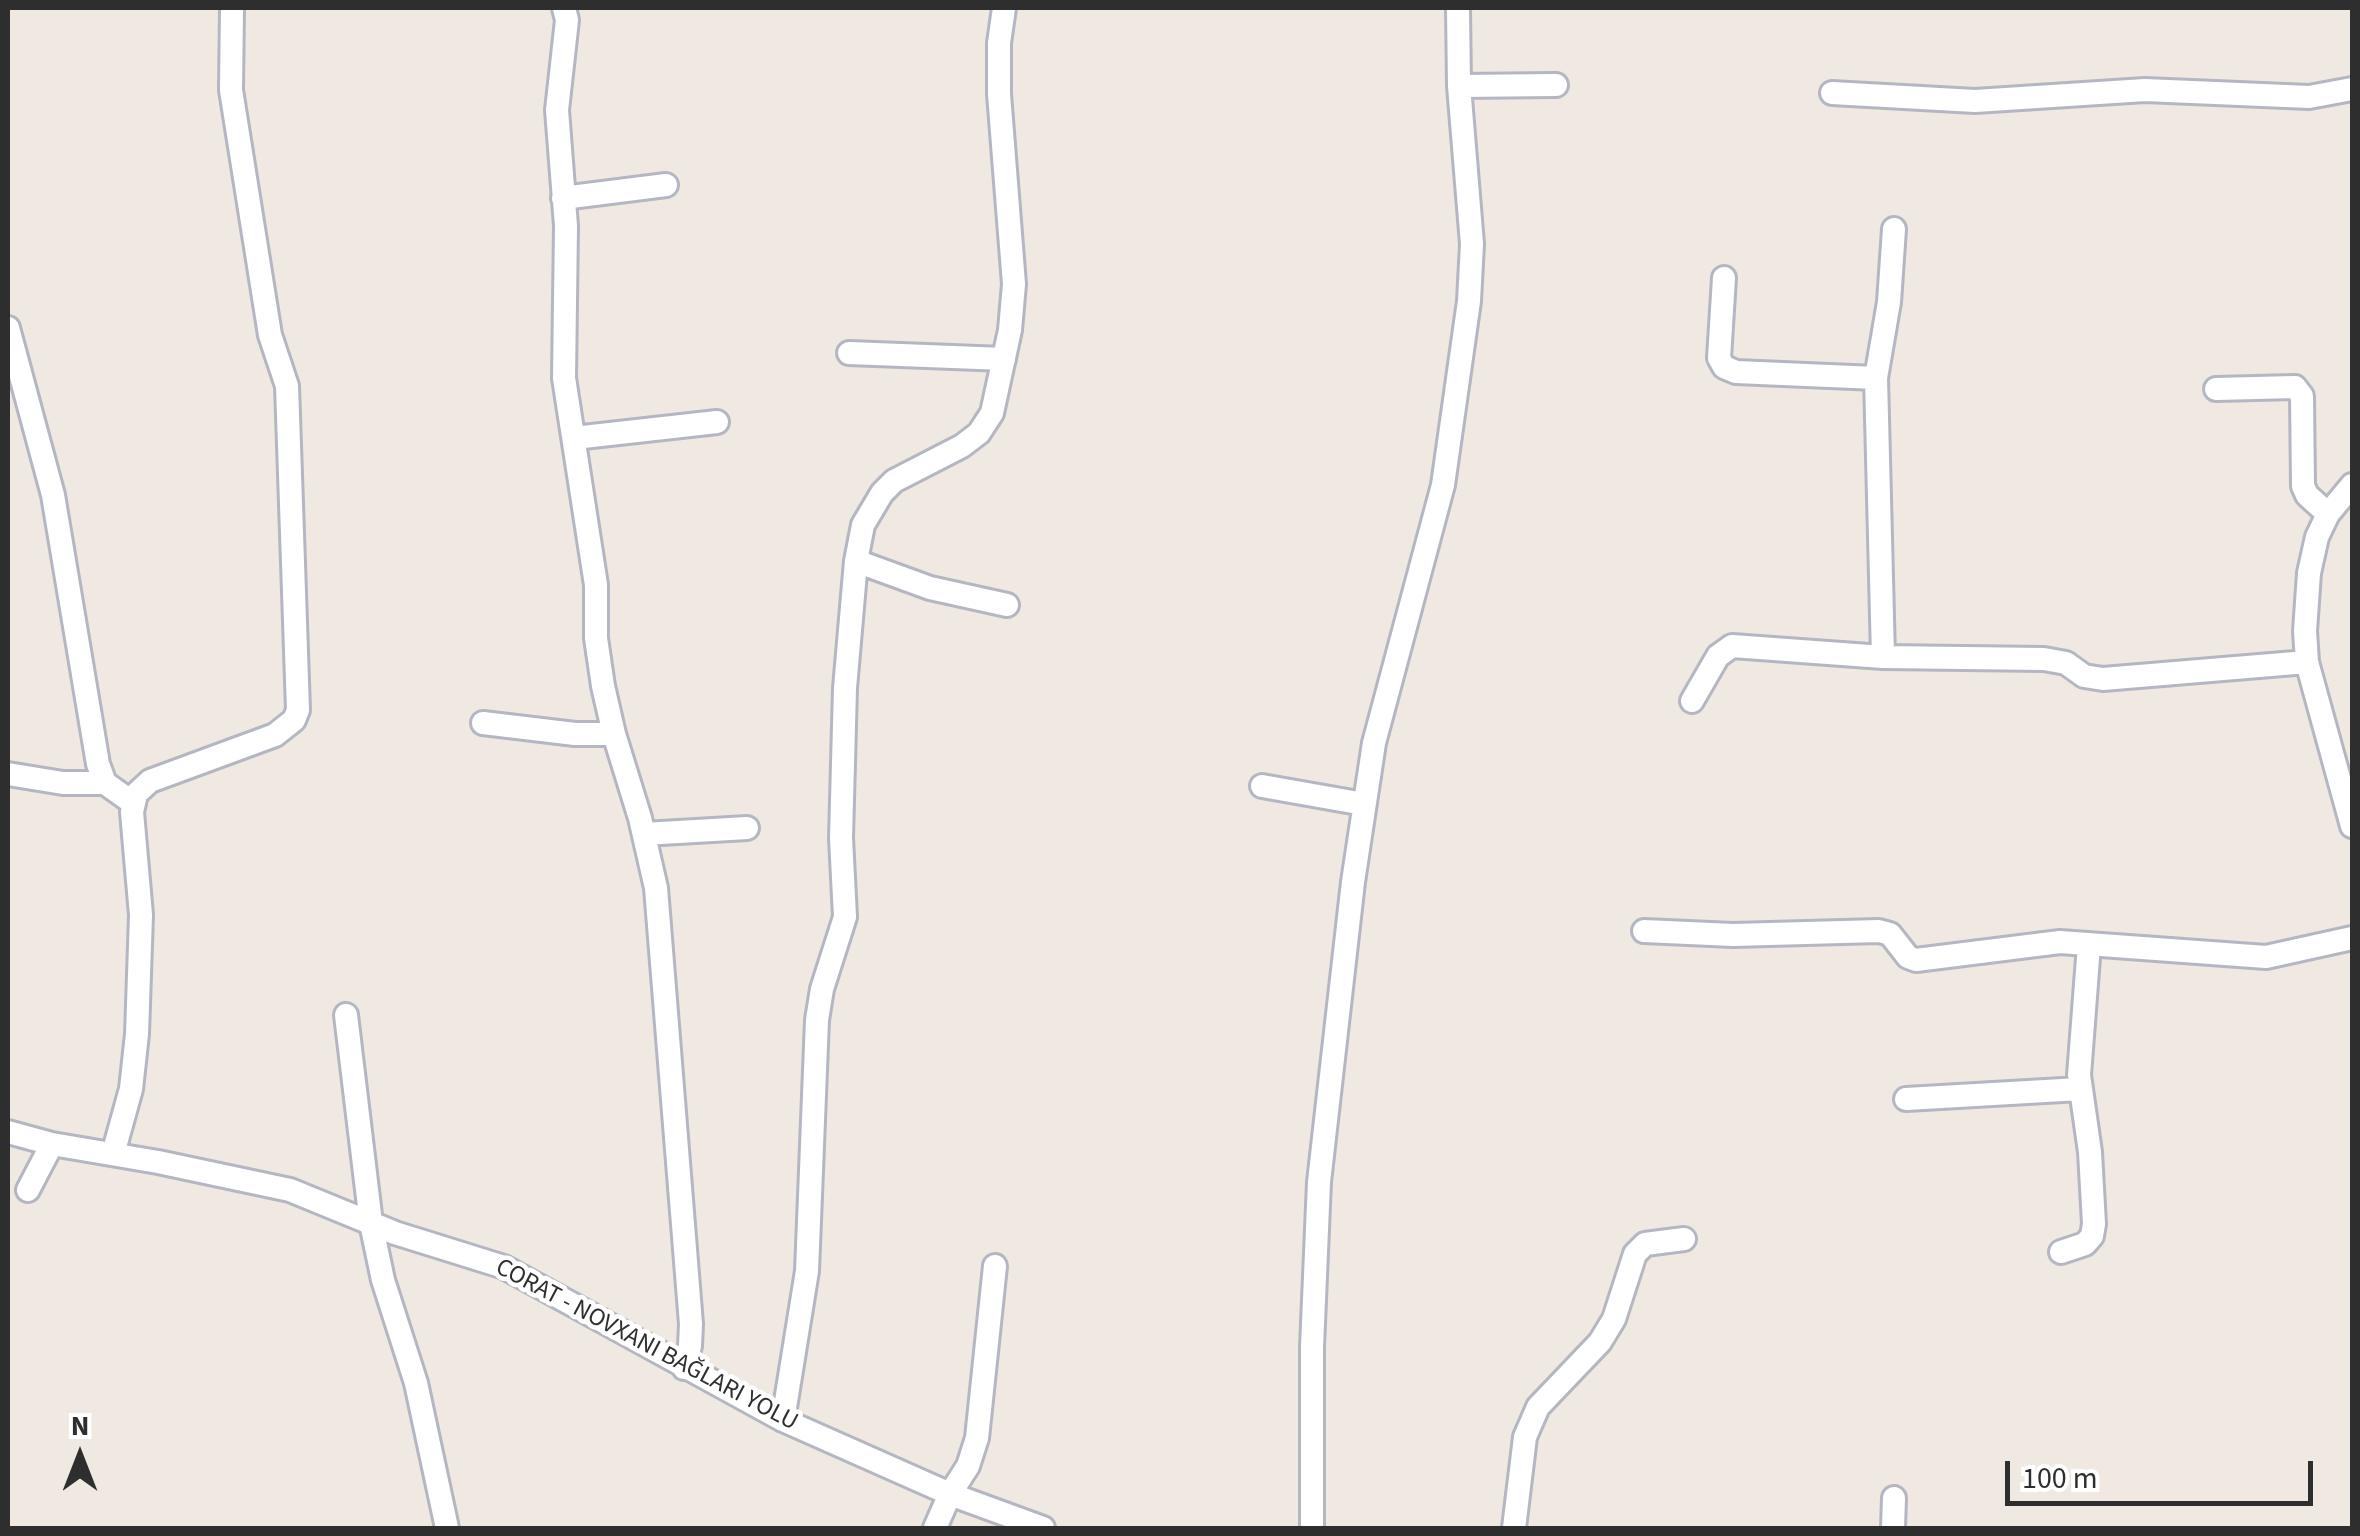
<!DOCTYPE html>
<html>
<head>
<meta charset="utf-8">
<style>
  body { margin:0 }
  #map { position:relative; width:2360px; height:1536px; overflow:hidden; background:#efe9e1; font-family:"Source Sans 3",sans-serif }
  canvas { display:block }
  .frame { position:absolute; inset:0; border:10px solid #2e2e2e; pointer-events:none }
  .north { position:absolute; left:30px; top:1406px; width:100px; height:100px; -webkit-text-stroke:8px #fff; paint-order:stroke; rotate:0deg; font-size:28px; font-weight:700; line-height:40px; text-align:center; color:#2e2e2e }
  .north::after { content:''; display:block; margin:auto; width:35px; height:45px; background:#2e2e2e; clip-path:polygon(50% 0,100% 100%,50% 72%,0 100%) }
  .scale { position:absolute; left:2005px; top:1461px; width:308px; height:45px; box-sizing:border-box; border:5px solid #2e2e2e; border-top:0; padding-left:12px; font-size:30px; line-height:35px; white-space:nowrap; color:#2e2e2e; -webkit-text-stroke:8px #fff; paint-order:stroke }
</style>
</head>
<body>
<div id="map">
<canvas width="2360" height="1536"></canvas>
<div class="frame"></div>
<div class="north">N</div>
<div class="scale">100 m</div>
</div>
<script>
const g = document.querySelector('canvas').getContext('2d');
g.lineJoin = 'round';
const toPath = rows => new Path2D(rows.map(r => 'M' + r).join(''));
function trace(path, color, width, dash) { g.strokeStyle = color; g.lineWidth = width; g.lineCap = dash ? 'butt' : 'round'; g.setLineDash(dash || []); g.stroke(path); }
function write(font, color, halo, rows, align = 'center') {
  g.font = font + ' "Source Sans 3",sans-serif'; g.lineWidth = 9; g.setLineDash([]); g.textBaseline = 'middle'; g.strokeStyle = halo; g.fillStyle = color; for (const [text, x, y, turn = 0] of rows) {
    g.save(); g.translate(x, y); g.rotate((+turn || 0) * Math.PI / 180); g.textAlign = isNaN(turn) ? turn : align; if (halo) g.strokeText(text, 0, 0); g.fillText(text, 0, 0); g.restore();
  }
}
const street = toPath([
  [564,8,567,20,557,110,566,226,564,378,596,585,596,638,603,686,614,734,640,818,656,888,691,1324,690,1346,684,1368],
  [1459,86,1556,85],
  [1832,93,1975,101,2145,90,2309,97,2352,89],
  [563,198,666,185],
  [1724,278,1719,358,1724,367,1736,372,1876,378],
  [8,328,53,495,98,764,105,783,133,803],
  [849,353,1004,359],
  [2216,389,2295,387,2302,396,2303,486,2307,495,2328,514],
  [574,438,717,422],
  [2352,485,2328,514,2317,537,2309,573,2305,631,2307,662,2352,826],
  [856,561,930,588,1007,605],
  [1883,657,1876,378,1889,302,1894,229],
  [1692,701,1718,656,1732,646,1883,657,2044,659,2066,663,2084,676,2103,679,2307,662],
  [483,723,575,734,614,734],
  [8,774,63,783,105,783],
  [1262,786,1364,804],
  [644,834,747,828],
  [1644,931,1733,935,1879,931,1890,934,1908,957,1916,960,2060,942,2266,957,2352,938],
  [346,1015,371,1223,383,1280,416,1383,447,1528],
  [1906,1099,2080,1089],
  [8,1132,52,1144,158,1162,290,1190,395,1233,504,1267,783,1420,950,1494,1043,1528],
  [113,1154,131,1089,137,1034,141,915,132,812,136,794,150,781,275,735,294,720,298,710,287,386,270,335,231,90,232,8],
  [28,1190,52,1144],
  [2061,1252,2085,1244,2092,1236,2094,1224,2090,1152,2079,1075,2089,945],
  [783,1420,807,1271,817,1020,822,989,845,917,841,838,845,688,856,561,863,525,882,493,894,481,962,446,979,433,992,413,1010,330,1014,284,999,94,999,43,1004,8],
  [935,1528,950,1494,968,1466,977,1438,995,1266],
  [1312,1528,1312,1347,1319,1182,1353,882,1374,743,1443,485,1469,301,1472,244,1459,86,1458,8],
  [1514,1528,1525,1437,1538,1407,1600,1342,1614,1319,1635,1254,1645,1244,1684,1239],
  [1893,1528,1894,1498]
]);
trace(street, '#b4b7c1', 28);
trace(street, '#fff', 22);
write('25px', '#2e2e2e', '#fff', [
  ["CORAT - NOVXANI BAĞLARI YOLU",646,1346,28]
]);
</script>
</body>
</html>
